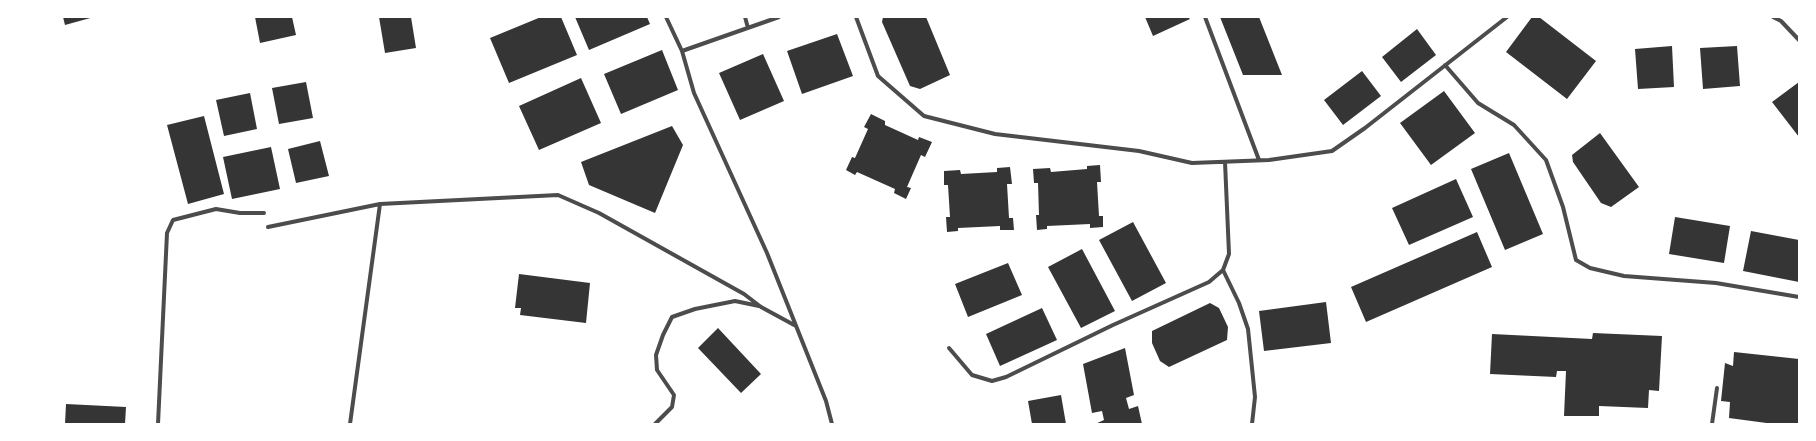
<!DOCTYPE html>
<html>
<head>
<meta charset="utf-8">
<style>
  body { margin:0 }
  #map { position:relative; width:1816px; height:441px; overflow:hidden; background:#fff; font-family:Signika,sans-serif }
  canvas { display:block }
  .frame { position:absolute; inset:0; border:18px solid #fff; pointer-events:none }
</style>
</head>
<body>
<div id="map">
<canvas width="1816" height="441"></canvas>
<div class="frame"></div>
</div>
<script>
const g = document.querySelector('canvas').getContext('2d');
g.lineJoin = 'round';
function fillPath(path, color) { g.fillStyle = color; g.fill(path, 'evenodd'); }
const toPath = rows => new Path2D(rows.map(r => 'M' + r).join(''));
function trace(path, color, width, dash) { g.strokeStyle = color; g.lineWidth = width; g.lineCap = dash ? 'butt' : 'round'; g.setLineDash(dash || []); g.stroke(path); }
fillPath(toPath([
  [63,17,94,17,65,25],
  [255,17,292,17,296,35,260,43],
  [379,17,411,17,416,48,385,53],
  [541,17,561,17,577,55,509,83,490,38],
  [575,17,647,17,650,24,589,50],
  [883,17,926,17,950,75,920,89,910,86,882,22],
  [1145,17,1188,17,1190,19,1153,36],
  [1220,17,1259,17,1282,75,1243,75],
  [1532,17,1539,17,1596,61,1567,99,1506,52],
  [1417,29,1436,55,1401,82,1382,57],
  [837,34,853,76,802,94,787,51],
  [1672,46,1674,87,1638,89,1635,49],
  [1737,46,1740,86,1703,89,1700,48],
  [662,50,678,90,621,114,604,74],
  [763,54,784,101,740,120,719,73],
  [1362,71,1381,96,1343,125,1324,100],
  [581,78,601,123,539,150,519,106],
  [306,82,313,118,279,124,272,88],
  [1799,82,1799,137,1772,102],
  [1444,91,1475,133,1431,165,1400,123],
  [250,93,257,129,224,136,216,100],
  [871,114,885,121,885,125,918,140,919,137,932,142,925,157,921,155,907,187,911,188,906,199,894,193,895,189,857,172,855,175,846,170,852,157,855,158,868,129,864,127],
  [204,116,224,194,188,204,167,125],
  [672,126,683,145,655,213,589,185,581,162],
  [1600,133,1639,187,1611,207,1601,203,1573,162,1572,155],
  [320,141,329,176,296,183,288,149],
  [271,147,280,189,232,199,223,157],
  [1509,153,1543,234,1505,250,1471,169],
  [1100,165,1101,182,1097,182,1099,216,1103,216,1103,227,1090,228,1090,224,1047,226,1047,229,1037,230,1036,215,1039,215,1038,183,1034,183,1033,169,1050,168,1051,172,1087,169,1087,166],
  [1010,167,1012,184,1007,184,1009,218,1013,218,1014,230,1000,230,1000,226,958,228,958,231,947,232,946,217,950,217,948,185,944,185,944,171,960,170,961,174,997,172,997,168],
  [1456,179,1473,217,1409,245,1392,208],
  [1675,217,1730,226,1724,263,1669,254],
  [1133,222,1166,283,1132,301,1099,240],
  [1751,231,1799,240,1799,282,1743,271],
  [1477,232,1492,267,1366,322,1351,287],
  [1082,249,1115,311,1081,328,1048,267],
  [1008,263,1022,295,968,317,955,284],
  [519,274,590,283,586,323,520,315,521,308,515,308],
  [1326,302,1331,343,1264,351,1259,311],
  [1210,303,1219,308,1228,327,1227,340,1169,367,1160,361,1152,343,1152,331],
  [1042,308,1057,340,1000,366,986,334],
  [718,328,761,374,741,393,698,348],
  [1593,333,1662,336,1659,391,1649,390,1648,408,1599,406,1599,416,1564,416,1566,371,1557,371,1556,377,1490,374,1492,334,1592,339],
  [1125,348,1134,395,1126,398,1129,409,1138,406,1142,424,1095,424,1104,420,1102,411,1092,413,1083,364],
  [1734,352,1799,359,1799,424,1774,424,1729,418,1730,402,1721,401,1725,363,1733,366],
  [1061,395,1066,424,1032,424,1028,401],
  [66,404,126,407,125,424,65,424]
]), '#353535');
trace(toPath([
  [666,17,682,51,694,93,767,253,826,401,832,424],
  [745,17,748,28],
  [856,17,878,76,924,116,995,134,1139,151,1192,163,1269,160,1332,151,1365,128,1507,17],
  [1205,17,1259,160],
  [1773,17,1781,21,1799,40],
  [682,51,779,17],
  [1445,65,1478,103,1514,125,1546,160,1563,207,1576,260,1590,268,1624,276,1716,283,1799,297],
  [268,227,380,204,558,195,599,213,744,294,761,307,796,326],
  [1223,270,1239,303,1248,329,1255,397,1252,424],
  [949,348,972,375,992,381,1006,377,1113,325,1209,282,1223,270,1229,254,1225,162],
  [158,424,167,233,173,220,216,209,240,213,264,213],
  [350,424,380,204],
  [655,424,672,407,674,395,657,370,656,355,663,335,672,317,695,309,735,301,759,306],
  [1712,424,1717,388]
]), '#4c4c4c', 4);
</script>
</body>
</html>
